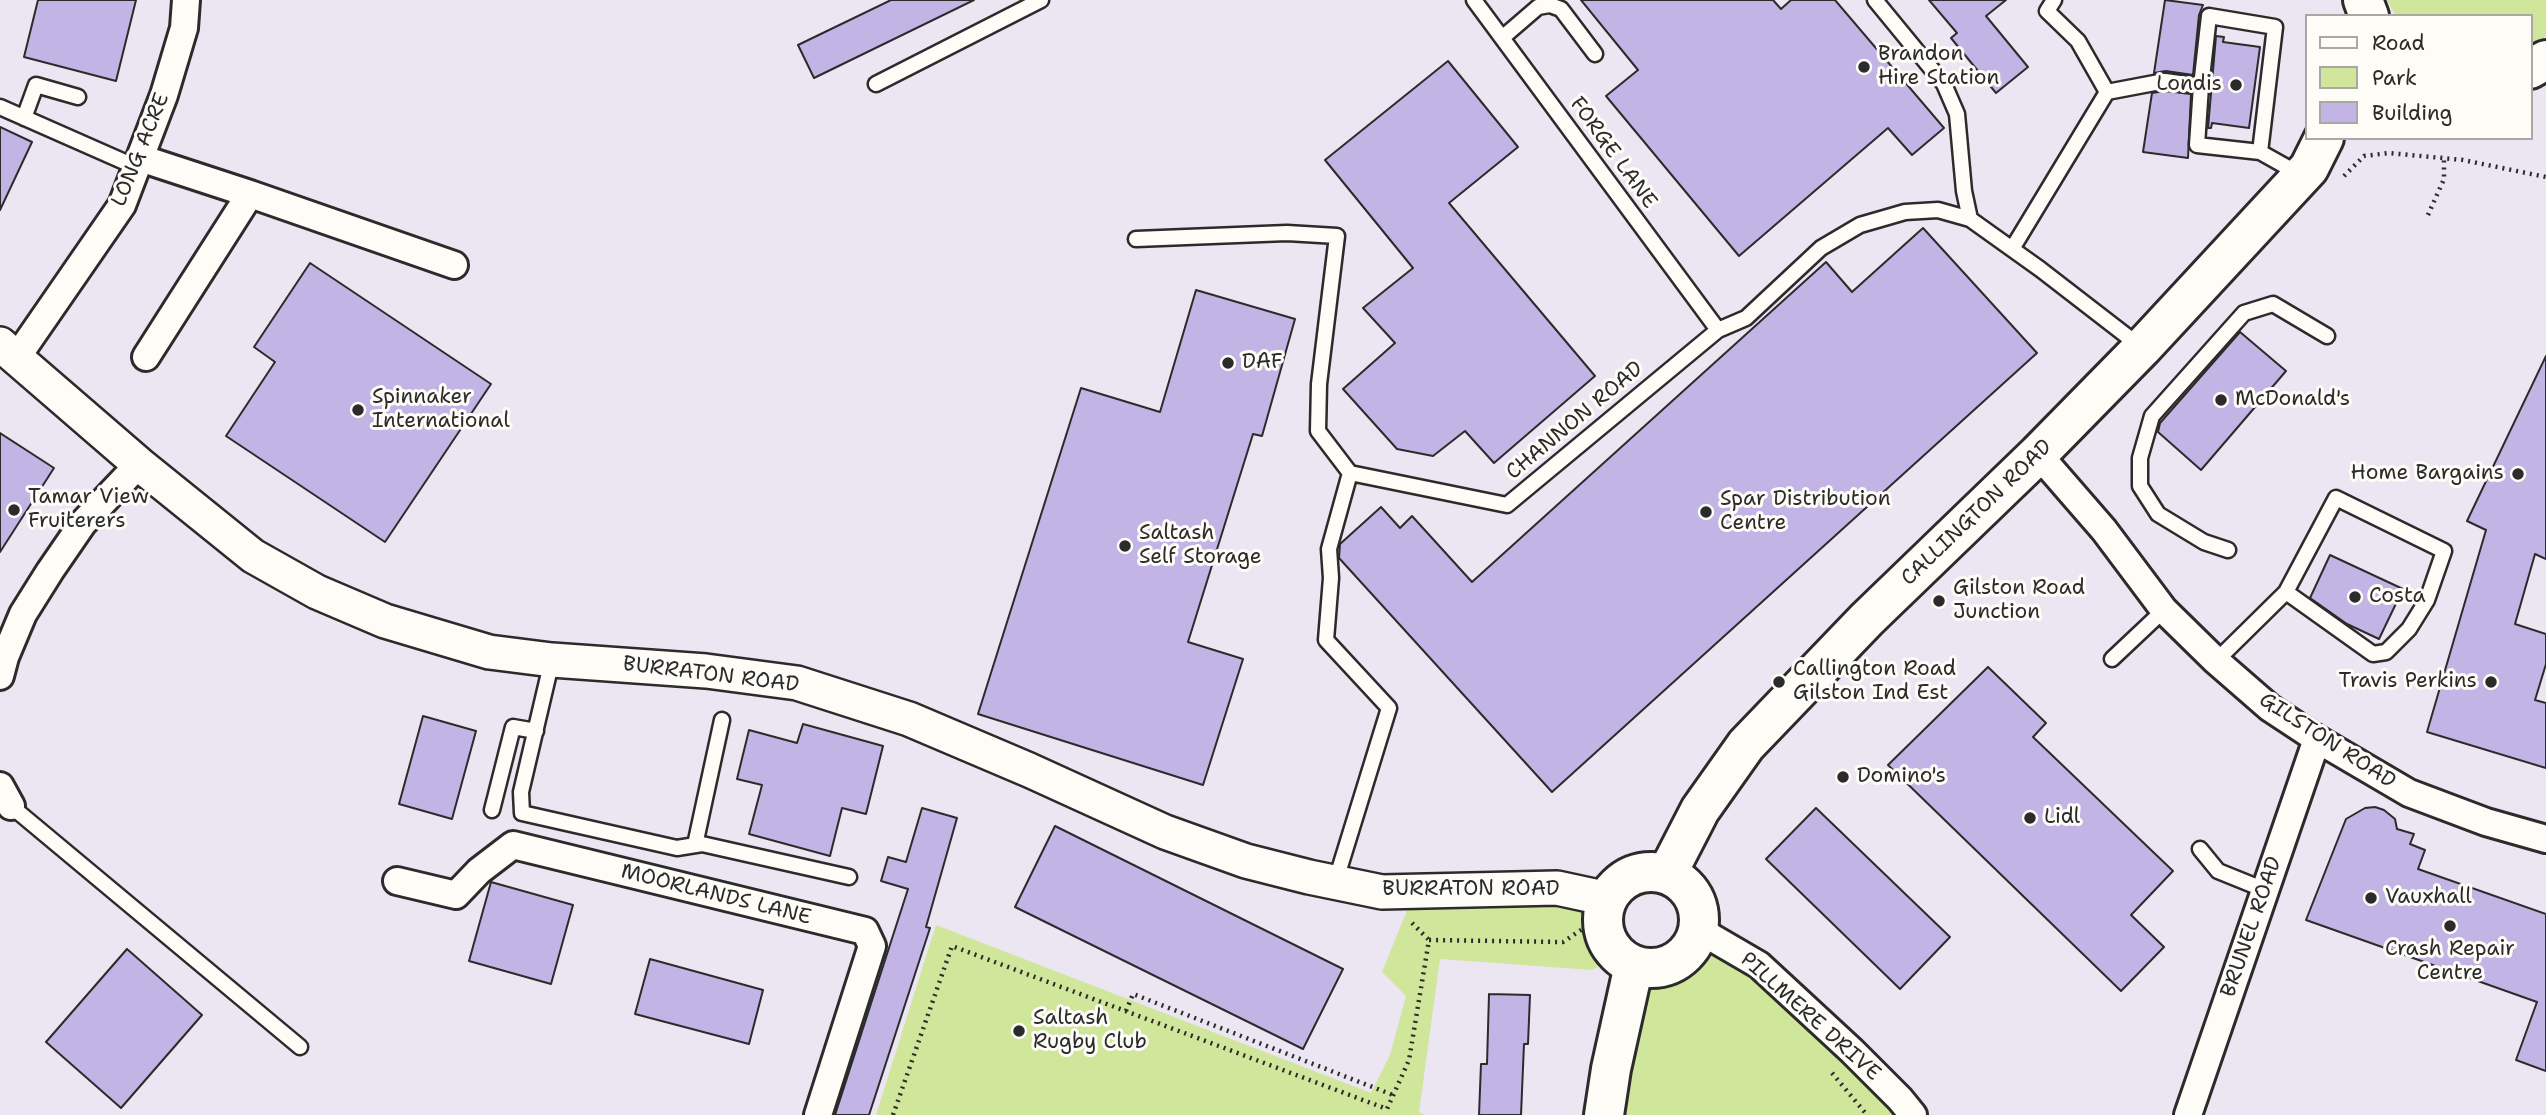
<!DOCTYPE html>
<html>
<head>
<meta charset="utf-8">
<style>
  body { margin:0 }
  #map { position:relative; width:2546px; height:1115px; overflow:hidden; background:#ebe6f2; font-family:"Shantell Sans",sans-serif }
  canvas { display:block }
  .legend { position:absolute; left:2305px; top:14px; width:228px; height:126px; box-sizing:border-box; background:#fdfcf7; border:2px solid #a9a8a5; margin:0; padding:9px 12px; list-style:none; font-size:21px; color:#2b2b2b }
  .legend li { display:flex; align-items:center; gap:14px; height:35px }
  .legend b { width:35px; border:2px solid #a9a8a5 }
</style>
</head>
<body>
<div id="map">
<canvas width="2546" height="1115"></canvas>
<ul class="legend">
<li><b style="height:9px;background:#fdfcf7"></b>Road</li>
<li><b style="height:19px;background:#d0e69a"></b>Park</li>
<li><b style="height:19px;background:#c2b4e5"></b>Building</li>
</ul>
</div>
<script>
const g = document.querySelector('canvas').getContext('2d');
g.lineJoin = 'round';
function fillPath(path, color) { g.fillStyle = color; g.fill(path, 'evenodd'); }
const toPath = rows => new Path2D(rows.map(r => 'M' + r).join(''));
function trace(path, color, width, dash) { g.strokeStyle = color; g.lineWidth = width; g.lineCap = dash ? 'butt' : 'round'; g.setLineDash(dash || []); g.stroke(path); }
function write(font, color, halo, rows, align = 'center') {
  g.font = font + ' "Shantell Sans",sans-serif'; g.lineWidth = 6; g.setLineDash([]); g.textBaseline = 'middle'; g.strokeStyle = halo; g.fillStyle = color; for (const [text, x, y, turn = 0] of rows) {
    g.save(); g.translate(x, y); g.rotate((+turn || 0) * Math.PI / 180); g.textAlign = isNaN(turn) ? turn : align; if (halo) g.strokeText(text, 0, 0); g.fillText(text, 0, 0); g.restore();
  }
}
fillPath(toPath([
  [2387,0,2546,0,2546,36,2530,47,2530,16,2396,16],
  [1415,891,1608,899,1602,915,1603,926,1607,940,1619,955,1592,970,1440,959,1419,1112,1425,1115,876,1115,936,925,1371,1093,1390,1055,1406,996,1382,972],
  [1699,930,1913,1115,1606,1115,1634,965,1655,969,1677,961,1691,948]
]), '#d0e69a');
const building = toPath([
  [38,0,136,0,116,81,24,57,38,0],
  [891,0,974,0,814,78,798,45,891,0],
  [1581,0,1773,0,1781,9,1791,0,1835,0,1944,128,1912,155,1888,128,1739,256,1606,96,1638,70,1581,0],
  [1929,0,2006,0,1986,16,2028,67,1996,93,1951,38,1957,33,1929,0],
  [2165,0,2203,5,2199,15,2193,75,2166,71,2154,73,2165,0],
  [2216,36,2224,37,2223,42,2260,47,2249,128,2212,123,2211,128,2208,128,2216,36],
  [1448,61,1518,147,1449,203,1595,376,1494,463,1465,431,1433,456,1397,449,1343,389,1395,343,1363,308,1413,268,1325,160,1448,61],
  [2165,91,2191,94,2188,158,2143,152,2152,93,2165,91],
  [0,127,32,142,0,210,0,127],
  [1923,228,2037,353,1552,792,1339,558,1340,544,1381,507,1400,528,1412,516,1472,582,1826,262,1852,292,1923,228],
  [310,263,491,384,385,542,226,436,275,362,254,347,310,263],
  [1196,290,1295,319,1262,436,1253,434,1188,642,1243,659,1203,785,978,714,1081,388,1160,412,1196,290],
  [2240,332,2286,371,2201,470,2158,432,2160,423,2240,332],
  [2546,356,2546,559,2535,554,2515,624,2546,634,2546,664,2535,700,2546,703,2546,768,2427,732,2486,530,2467,521,2546,356],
  [0,433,54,468,0,552,0,433],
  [2330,555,2403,589,2379,639,2347,624,2310,598,2330,555],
  [1988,667,2046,723,2033,737,2173,871,2131,915,2164,947,2121,991,1888,765,1988,667],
  [423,716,476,731,452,819,399,804,423,716],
  [803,724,883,746,866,814,842,808,830,856,749,834,762,785,737,779,749,730,797,743,803,724],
  [2375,807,2384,810,2395,819,2397,829,2414,834,2410,844,2425,850,2418,869,2546,914,2546,1071,2516,1060,2537,1002,2306,920,2346,819,2365,808,2375,807],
  [922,808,957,818,926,927,930,928,869,1115,835,1115,908,889,881,881,888,857,906,862,922,808],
  [1816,808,1950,937,1900,989,1766,859,1816,808],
  [1055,826,1343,969,1303,1049,1015,907,1055,826],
  [491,882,573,905,551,984,469,961,491,882],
  [127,949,202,1015,121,1108,46,1042,127,949],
  [650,959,763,990,749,1044,635,1014,650,959],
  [1489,994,1530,995,1528,1044,1524,1044,1521,1115,1479,1115,1481,1064,1487,1064,1489,994]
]);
fillPath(building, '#c2b4e5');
trace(building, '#2b2b2b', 2);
const service = toPath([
  [1474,0,1718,330],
  [1875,0,1944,84,1957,114,1964,191,1970,219],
  [2054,0,2047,11,2078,41,2107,92],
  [1502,38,1538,7,1550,5,1561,9,1595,54],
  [876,84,1041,0],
  [2201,86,2209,16,2275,27,2260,152,2301,175],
  [0,107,136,167],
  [24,118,36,85,78,97],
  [1136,239,1287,233,1337,236,1319,384,1318,431,1350,473,1507,505,1718,330,1746,318,1821,248,1860,225,1905,212,1938,210,1970,219,2040,269,2141,347],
  [2012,249,2107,92,2165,81,2201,86,2197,145,2260,152],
  [2228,550,2204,542,2158,514,2140,486,2140,458,2152,416,2244,313,2273,304,2327,336],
  [2112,659,2164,610],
  [552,660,521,792,522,813,677,848,702,844,849,877],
  [2216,661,2286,592,2336,498,2444,551,2427,600,2409,629,2386,652,2373,654,2286,592],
  [11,806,300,1047],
  [492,810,513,727,536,731],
  [695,845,722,720],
  [2200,849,2218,871,2265,890],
  [1335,883,1389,708,1326,640,1331,578,1329,549,1350,473]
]);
const minor = toPath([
  [140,158,250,194,146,357],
  [250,194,454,265],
  [17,357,122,205,164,95,184,28,186,0],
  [2038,454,2104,530,2164,610,2216,661,2270,708,2317,739,2409,793,2486,822,2546,839],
  [0,676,5,657,23,614,50,571,83,523,139,464],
  [0,786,11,806],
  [397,881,456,895,479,871,513,845,865,931,872,946,818,1115],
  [1699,930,1759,965,1852,1051,1900,1099,1913,1115],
  [2188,1115,2317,739]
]);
const tertiary = toPath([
  [0,344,139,464,253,556,317,592,385,621,489,652,552,660,706,671,797,683,909,719,1029,770,1165,832,1246,861,1309,877,1382,892,1557,888,1608,899]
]);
const secondary = toPath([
  '1603 920a48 48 0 1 1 96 0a48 48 0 1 1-96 0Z',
  [1667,874,1700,810,1746,745,1867,619,2038,454,2142,348,2309,168,2324,138],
  [1604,1115,1611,1069,1634,965]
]);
const trunk = toPath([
  [2363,0,2369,16],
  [2530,69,2546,60]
]);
trace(service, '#2b2b2b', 19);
trace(minor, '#2b2b2b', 32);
trace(tertiary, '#2b2b2b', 38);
trace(secondary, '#2b2b2b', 44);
trace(trunk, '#2b2b2b', 44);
trace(toPath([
  [2344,176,2364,156,2389,153,2463,160,2546,177],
  [2428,215,2444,179,2444,158],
  [1412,923,1429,940],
  [1126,1011,1133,994,1393,1095],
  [1832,1073,1867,1115],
  [893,1115,952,946,1387,1109,1409,1060,1429,940,1563,942,1587,926]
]), '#2b2b2b', 4.5, [2, 5]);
trace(service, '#fdfcf7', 14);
trace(minor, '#fdfcf7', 26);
trace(tertiary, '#fdfcf7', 33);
trace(secondary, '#fdfcf7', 38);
trace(trunk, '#fdfcf7', 38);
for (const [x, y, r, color] of [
  [1864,67,7,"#2b2b2b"],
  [2236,85,7,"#2b2b2b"],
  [1228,363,7,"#2b2b2b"],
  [2221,400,7,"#2b2b2b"],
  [358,410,7,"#2b2b2b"],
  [2518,474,7,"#2b2b2b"],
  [14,510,7,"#2b2b2b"],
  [1706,512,7,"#2b2b2b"],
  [1125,546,7,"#2b2b2b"],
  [2355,597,7,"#2b2b2b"],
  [1939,601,7,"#2b2b2b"],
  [1779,682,7,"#2b2b2b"],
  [2491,682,7,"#2b2b2b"],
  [1843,777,7,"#2b2b2b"],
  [2030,818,7,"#2b2b2b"],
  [2371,898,7,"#2b2b2b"],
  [2450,926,7,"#2b2b2b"],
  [1019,1031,7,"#2b2b2b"]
]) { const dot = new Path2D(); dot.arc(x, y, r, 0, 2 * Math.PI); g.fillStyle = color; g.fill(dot); trace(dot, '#fdfcf7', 2.5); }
write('21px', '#2b2b2b', '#fdfcf7', [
  ["Brandon",1878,55],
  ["Hire Station",1878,79],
  ["Londis",2222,85,"right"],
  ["DAF",1242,363],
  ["Spinnaker",372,398],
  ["International",372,422],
  ["McDonald's",2235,400],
  ["Home Bargains",2504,474,"right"],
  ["Tamar View",28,498],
  ["Fruiterers",28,522],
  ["Spar Distribution",1720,500],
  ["Centre",1720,524],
  ["Saltash",1139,534],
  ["Self Storage",1139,558],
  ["Gilston Road",1953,589],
  ["Junction",1953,613],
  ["Costa",2369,597],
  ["Callington Road",1793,670],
  ["Gilston Ind Est",1793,694],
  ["Travis Perkins",2477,682,"right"],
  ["Domino's",1857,777],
  ["Lidl",2044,818],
  ["Vauxhall",2385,898],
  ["Crash Repair",2450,950,"center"],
  ["Centre",2450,974,"center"],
  ["Saltash",1033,1019],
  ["Rugby Club",1033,1043]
], 'left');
write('21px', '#2b2b2b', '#fdfcf7', [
  ["LONG ACRE",141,150,-68],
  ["FORGE LANE",1613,153,54],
  ["CHANNON ROAD",1575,421,-40],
  ["CALLINGTON ROAD",1977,513,-44],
  ["BURRATON ROAD",711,675,7],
  ["GILSTON ROAD",2327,741,33],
  ["BURRATON ROAD",1471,890],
  ["MOORLANDS LANE",716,895,14],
  ["BRUNEL ROAD",2252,927,-71],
  ["PILLMERE DRIVE",1810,1017,42]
]);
</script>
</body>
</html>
